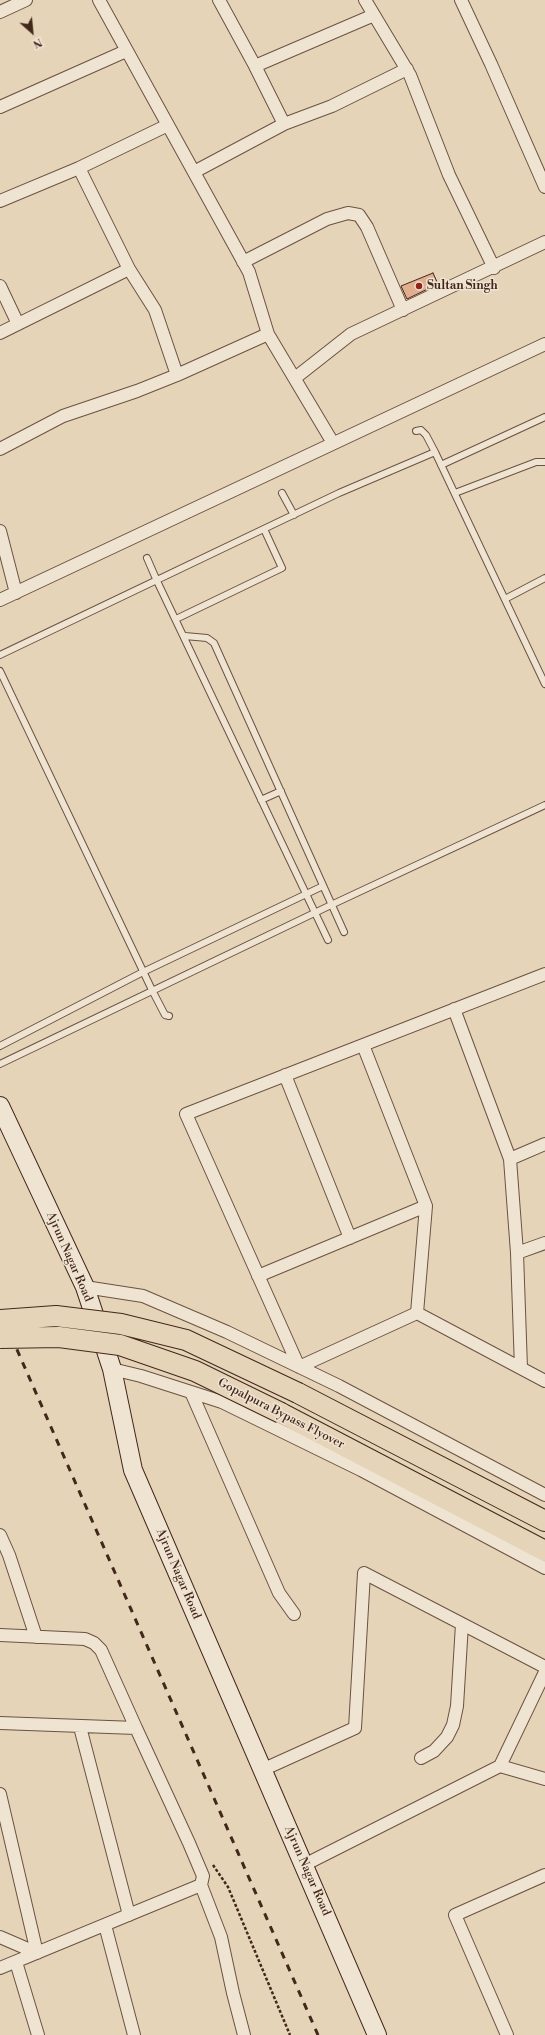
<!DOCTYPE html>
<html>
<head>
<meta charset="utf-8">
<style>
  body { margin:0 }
  #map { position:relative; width:545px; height:2035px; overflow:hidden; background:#e6d4b9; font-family:"Libre Bodoni",serif }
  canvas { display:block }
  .north { position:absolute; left:12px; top:12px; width:40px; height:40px; -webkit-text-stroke:3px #efe3d2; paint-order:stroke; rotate:153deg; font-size:11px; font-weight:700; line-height:16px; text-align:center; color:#42271a }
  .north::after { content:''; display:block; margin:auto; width:14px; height:18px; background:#42271a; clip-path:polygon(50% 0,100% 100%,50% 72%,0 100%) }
</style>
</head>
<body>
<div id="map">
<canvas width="545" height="2035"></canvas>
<div class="north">N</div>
</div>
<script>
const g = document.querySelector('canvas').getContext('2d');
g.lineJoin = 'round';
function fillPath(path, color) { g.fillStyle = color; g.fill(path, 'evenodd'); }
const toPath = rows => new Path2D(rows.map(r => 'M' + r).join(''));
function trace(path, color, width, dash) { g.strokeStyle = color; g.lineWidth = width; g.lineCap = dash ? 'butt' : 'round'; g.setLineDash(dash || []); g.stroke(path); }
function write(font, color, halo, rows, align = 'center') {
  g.font = font + ' "Libre Bodoni",serif'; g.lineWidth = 3; g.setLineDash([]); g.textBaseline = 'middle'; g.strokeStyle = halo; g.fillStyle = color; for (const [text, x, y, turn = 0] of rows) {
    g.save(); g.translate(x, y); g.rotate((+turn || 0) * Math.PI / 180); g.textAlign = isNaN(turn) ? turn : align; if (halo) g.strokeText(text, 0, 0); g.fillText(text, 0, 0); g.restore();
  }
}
const building = toPath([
  [433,273,438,284,407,299,401,286,433,273]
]);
fillPath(building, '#e1ae8f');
trace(building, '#42271a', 1);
const lane = toPath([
  [416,431,421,430,426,435,435,452,545,684],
  [441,465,545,417],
  [282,493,294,515],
  [455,493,536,462,545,462],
  [147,558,157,581,328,940],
  [505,599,545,578],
  [176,619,282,568,264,529],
  [185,636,207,638,214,643,344,932],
  [0,655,339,493,435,452],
  [0,671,152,990,165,1015,169,1016],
  [261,800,281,791],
  [0,1046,143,972,323,886],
  [0,1064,331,905,545,805]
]);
const street = toPath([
  [99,0,249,272,268,334,333,443],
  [219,0,255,66,284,124],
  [365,0,410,75,449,175,494,268],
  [461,0,491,64,545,187],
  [0,12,26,0],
  [255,66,374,15],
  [0,107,126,51],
  [79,168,129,269,155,310,177,375],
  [194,172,284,124,332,106,407,69],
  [0,201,79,168,168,125],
  [243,262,327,219,348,213,359,215,367,227,403,310],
  [0,286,18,324],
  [0,333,129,269],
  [295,378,351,334,545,242],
  [0,449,63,416,137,391,177,375,268,334],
  [0,531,16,593],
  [0,600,545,344],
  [545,974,186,1114,299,1367,417,1313,545,1381],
  [454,1009,510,1159,517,1253],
  [363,1045,426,1206,417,1313],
  [285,1075,350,1238],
  [510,1159,545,1144],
  [258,1276,426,1206],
  [85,1287,143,1296,227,1332,339,1386,545,1495],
  [521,1368,517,1253,545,1243],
  [112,1369,141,1376,222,1402,361,1470,545,1568],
  [191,1392,279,1593,294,1614],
  [0,1535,9,1555,36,1637],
  [0,1635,85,1639,94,1643,101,1650,136,1728],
  [0,1723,136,1728,189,1843,203,1876,201,1885,0,1968],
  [80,1727,129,1915],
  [421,1758,434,1751,447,1737,453,1725,457,1706,462,1624],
  [500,1766,545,1779],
  [262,1770,355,1728,364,1573,545,1667],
  [0,1794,37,1953,0,1937],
  [304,1865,500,1766,545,1672],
  [201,1885,221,1937,233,1993,244,2035],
  [105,1925,134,2035],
  [16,1962,38,2035],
  [507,2035,455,1915,545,1875]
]);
const secondary = toPath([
  [0,1106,85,1287,112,1369,133,1470,377,2035]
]);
const primary = toPath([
  [298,1393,545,1521],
  [281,1413,545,1551]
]);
trace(lane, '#6b5242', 8);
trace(street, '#6b5242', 14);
trace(secondary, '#42271a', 20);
trace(primary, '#42271a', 22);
trace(toPath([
  [213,1865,228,1887,290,2035]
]), '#42271a', 2.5, [3, 2]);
trace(lane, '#efe3d2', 6);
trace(street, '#efe3d2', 12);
trace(secondary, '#efe3d2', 18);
trace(primary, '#e6d4b9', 20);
trace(toPath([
  [0,1311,318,2035]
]), '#42271a', 3, [7, 7]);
const primaryBridge = toPath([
  [0,1320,56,1316,121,1324,186,1340,298,1393],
  [0,1338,59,1337,120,1345,195,1371,281,1413]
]);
trace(primaryBridge, '#42271a', 22, []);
trace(primaryBridge, '#e6d4b9', 20);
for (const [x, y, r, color] of [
  [419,286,4,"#8f2418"]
]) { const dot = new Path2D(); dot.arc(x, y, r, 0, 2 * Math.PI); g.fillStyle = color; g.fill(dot); trace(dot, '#efe3d2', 1.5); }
write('bold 12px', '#42271a', '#efe3d2', [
  ["Sultan Singh",427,286]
], 'left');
write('12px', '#42271a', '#efe3d2', [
  ["Ajrun Nagar Road",69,1257,66],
  ["Gopalpura Bypass Flyover",281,1414,27],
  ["Ajrun Nagar Road",178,1574,67],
  ["Ajrun Nagar Road",307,1871,66]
]);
</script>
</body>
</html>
